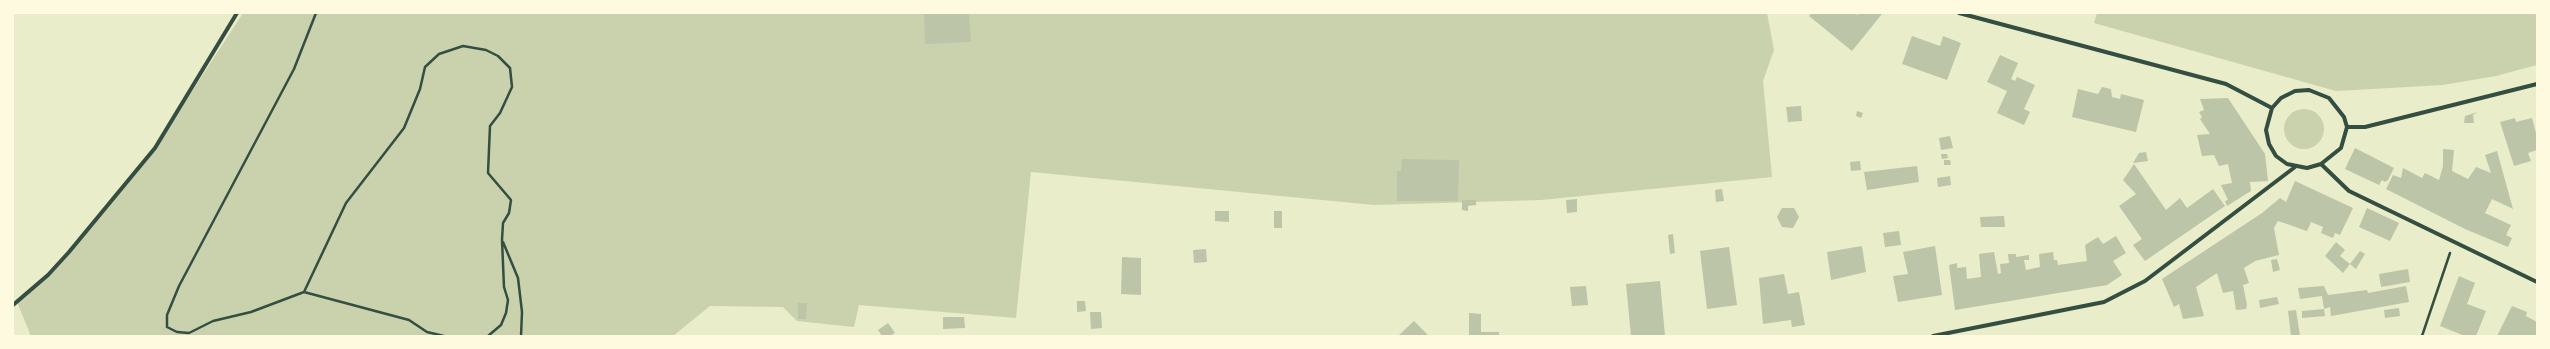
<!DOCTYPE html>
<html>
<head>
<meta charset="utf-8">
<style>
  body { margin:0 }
  #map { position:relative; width:2550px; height:349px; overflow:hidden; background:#e9edc9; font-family:"Fira Sans",sans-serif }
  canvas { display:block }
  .frame { position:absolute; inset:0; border:14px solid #fefae0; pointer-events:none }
</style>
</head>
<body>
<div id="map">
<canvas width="2550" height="349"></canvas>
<div class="frame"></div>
</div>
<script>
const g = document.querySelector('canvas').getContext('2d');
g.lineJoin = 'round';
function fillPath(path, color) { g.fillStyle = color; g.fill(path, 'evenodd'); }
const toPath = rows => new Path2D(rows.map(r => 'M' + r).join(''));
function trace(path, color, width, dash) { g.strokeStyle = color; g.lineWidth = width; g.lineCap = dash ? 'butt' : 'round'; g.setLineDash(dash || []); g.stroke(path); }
fillPath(toPath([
  [243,13,1767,13,1774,50,1763,81,1772,177,1541,200,1374,205,1031,172,1016,318,859,305,854,327,797,321,783,307,710,306,673,336,31,336,17,302,48,275,155,148],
  [2097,13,2537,13,2537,65,2496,76,2443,85,2336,91,2094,23],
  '2284 129a20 20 0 1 1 40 0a20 20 0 1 1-40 0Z'
]), '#cad2ad');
fillPath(toPath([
  [924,13,969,13,971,42,925,44],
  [1812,13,1854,13,1857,15,1859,13,1882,14,1852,51,1809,16],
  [1912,36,1940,46,1943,36,1961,43,1947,80,1902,64],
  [2000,55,2018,63,2011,79,2015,81,2017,77,2035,85,2024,109,2030,112,2024,125,1997,113,2007,91,1987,82],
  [2102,87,2111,89,2112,97,2120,99,2121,94,2144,100,2136,132,2072,117,2078,89,2098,94],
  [2228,98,2265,154,2268,181,2250,182,2251,191,2227,206,2225,201,2228,200,2221,185,2232,183,2228,164,2219,166,2214,155,2202,156,2197,135,2210,134,2200,119,2202,117,2199,112,2204,110,2200,99],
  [1801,106,1802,121,1788,122,1786,107],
  [1857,111,1863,113,1861,118,1856,116],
  [2478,112,2473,115,2474,123,2464,123,2465,116],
  [2515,118,2516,122,2532,118,2537,137,2537,150,2528,153,2531,161,2514,166,2500,122],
  [1950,136,1953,148,1941,150,1939,138],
  [2355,148,2394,168,2388,180,2385,182,2382,180,2379,185,2345,169],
  [2443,149,2454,150,2452,171,2468,179,2476,167,2491,173,2485,155,2497,151,2513,209,2492,199,2485,213,2511,225,2506,235,2512,238,2508,247,2465,229,2386,189,2393,175,2401,178,2403,168,2422,178,2425,173,2439,180,2443,166],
  [2146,152,2148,161,2133,163,2139,153],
  [1941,154,1947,154,1948,158,1942,159],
  [1402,159,1459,160,1458,201,1397,201,1397,171,1401,171],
  [1944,160,1950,160,1951,165,1944,165],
  [1860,161,1861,170,1851,171,1850,162],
  [2134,164,2166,210,2180,198,2187,208,2213,189,2225,206,2145,261,2133,245,2142,239,2119,206,2136,194,2123,180],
  [1917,166,1919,182,1867,190,1864,172],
  [1950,176,1951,185,1938,187,1937,178],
  [2295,181,2353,208,2340,235,2335,233,2333,238,2321,233,2323,227,2311,222,2307,231,2278,221,2274,228,2279,255,2255,261,2244,268,2249,283,2243,285,2247,305,2246,309,2236,310,2233,291,2223,293,2217,273,2196,287,2204,316,2183,319,2179,304,2174,307,2162,279,2262,213,2280,198,2286,202],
  [1722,189,1724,201,1716,202,1715,190],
  [1577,199,1577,212,1567,213,1566,200],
  [1462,200,1476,200,1476,205,1468,206,1468,211,1462,210],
  [1782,208,1794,208,1799,217,1793,228,1782,227,1777,217],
  [2367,208,2399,223,2390,241,2359,227],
  [1215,211,1229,211,1229,222,1215,221],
  [1274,211,1282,211,1282,228,1274,228],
  [2004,216,2005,227,1981,227,1980,217],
  [1899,231,1901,245,1885,247,1883,233],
  [1673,234,1675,253,1670,254,1668,235],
  [2116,236,2126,253,2113,261,2122,275,2107,285,1955,310,1949,265,1957,263,1957,268,1966,267,1967,279,1981,277,1979,254,1994,252,1998,274,2001,273,2000,264,2009,263,2008,254,2016,254,2016,257,2029,255,2029,260,2024,260,2026,270,2040,267,2039,254,2053,252,2054,260,2057,260,2058,265,2087,261,2085,245,2098,237,2103,244],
  [2336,242,2345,250,2340,256,2350,264,2343,273,2325,256],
  [1862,246,1866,272,1831,280,1827,252],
  [1935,246,1942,295,1898,302,1893,276,1908,274,1903,252],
  [1729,247,1737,305,1707,309,1700,251],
  [1206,249,1207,262,1194,263,1193,250],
  [2360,251,2365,254,2356,269,2350,264],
  [1122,257,1141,258,1141,295,1121,294],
  [2277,259,2280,270,2273,272,2271,260],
  [2408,269,2410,282,2381,287,2379,274],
  [1784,274,1788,294,1799,292,1805,325,1792,327,1791,320,1763,324,1759,278],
  [2459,276,2475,283,2467,304,2486,311,2476,336,2465,336,2440,326],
  [1660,281,1665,336,1631,336,1626,284],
  [1586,286,1588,305,1572,306,1570,287],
  [2324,286,2328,295,2367,290,2368,293,2406,286,2409,302,2331,316,2330,307,2324,309,2322,296,2300,299,2298,288],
  [2277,297,2279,304,2260,308,2259,300],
  [1077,301,1085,301,1086,311,1077,312],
  [798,303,807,303,806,319,798,319],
  [2512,306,2527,312,2526,316,2537,322,2537,336,2497,336],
  [2399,308,2400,316,2385,318,2384,310],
  [2324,309,2325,316,2302,318,2302,311],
  [2296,310,2300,336,2291,336,2288,311],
  [1090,312,1101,312,1102,328,1091,329],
  [1469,313,1481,314,1481,332,1499,332,1499,336,1469,336],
  [943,317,964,317,965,328,943,329],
  [1414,321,1429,336,1398,336],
  [888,323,895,333,890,336,882,336,878,330]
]), '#bcc5a7');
trace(toPath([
  [316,13,294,69,179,286,167,315,167,327,177,332,189,333,213,321,251,312,304,292,409,320,427,332,444,336],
  [503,242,518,278,522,312,521,336],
  [304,292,346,203,404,128,420,89,425,67,439,54,463,46,486,50,498,56,510,68,512,87,500,113,490,126,488,173,511,200,509,213,503,223,502,240,504,287,508,300,506,313,501,325,488,336],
  [2422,336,2450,253]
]), '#344e41', 2.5);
trace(toPath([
  [1959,13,2226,84,2272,108],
  [2309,90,2329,98,2344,117,2347,127,2341,148,2321,164,2307,168,2287,164,2276,156,2269,144,2266,130,2272,108,2281,98,2295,91,2309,90],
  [2347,127,2365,127,2537,84],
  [2321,164,2349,191,2537,282],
  [13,305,48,275,69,252,155,148,237,13],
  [1933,336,2104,302,2145,281,2295,167]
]), '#344e41', 4);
</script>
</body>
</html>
